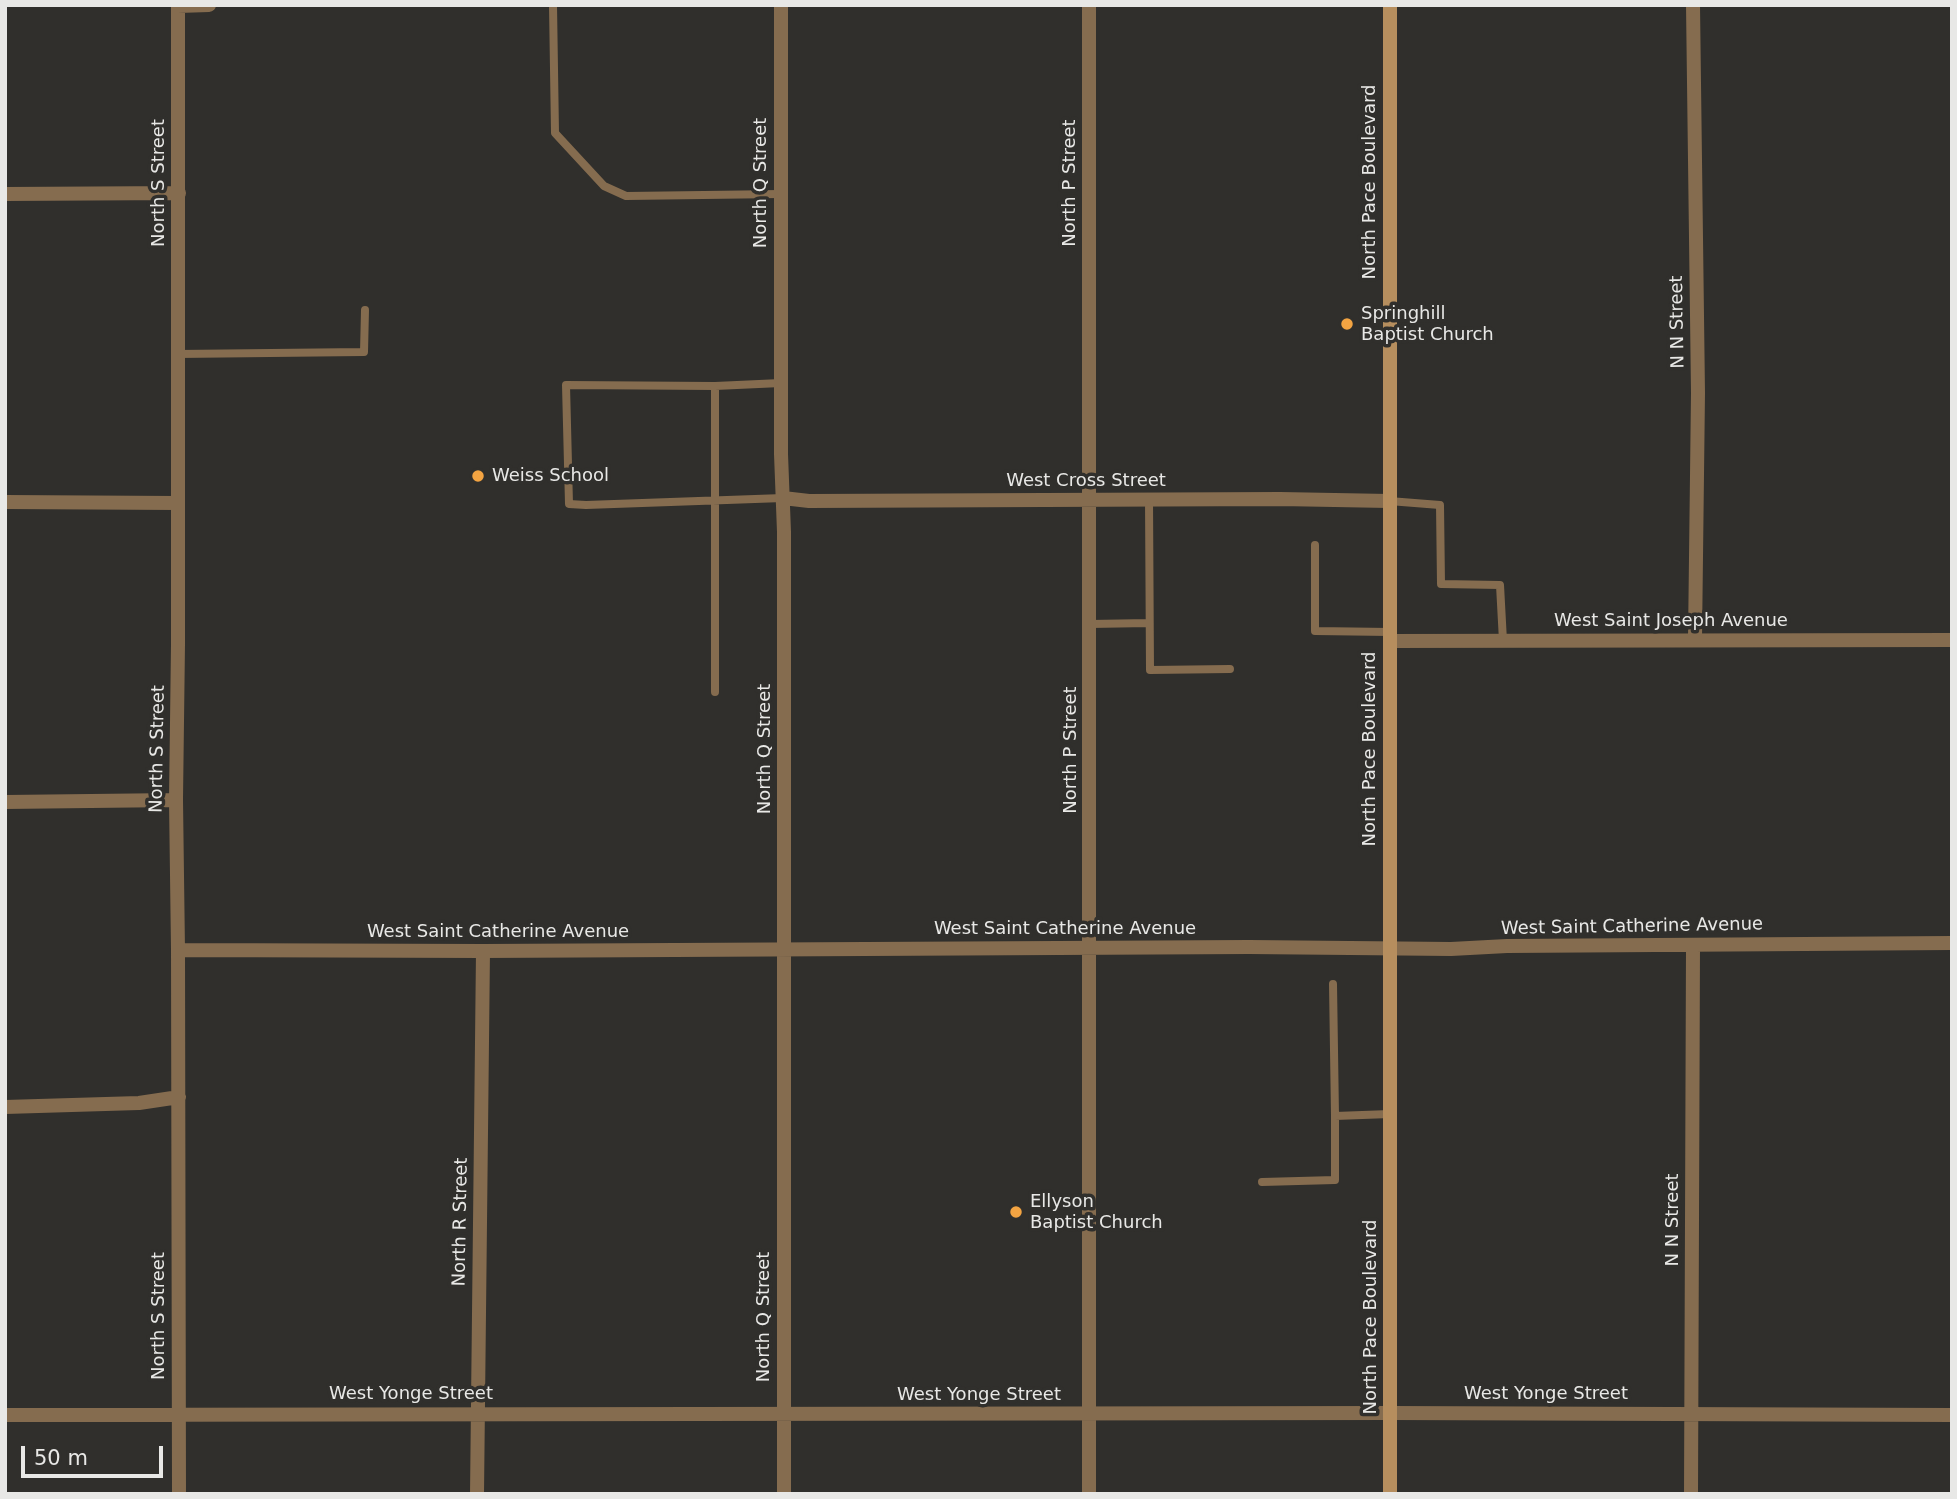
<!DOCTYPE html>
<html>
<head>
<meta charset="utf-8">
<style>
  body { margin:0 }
  #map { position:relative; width:1957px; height:1499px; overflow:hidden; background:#302f2c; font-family:"DejaVu Sans",sans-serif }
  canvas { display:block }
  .frame { position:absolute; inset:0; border:7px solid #e8e8e6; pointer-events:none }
  .scale { position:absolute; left:21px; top:1446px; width:142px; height:32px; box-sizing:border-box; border:4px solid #e8e8e6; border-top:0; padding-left:9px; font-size:21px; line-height:24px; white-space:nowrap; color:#e8e8e6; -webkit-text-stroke:5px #302f2c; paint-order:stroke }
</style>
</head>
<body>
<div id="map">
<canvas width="1957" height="1499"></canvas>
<div class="frame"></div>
<div class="scale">50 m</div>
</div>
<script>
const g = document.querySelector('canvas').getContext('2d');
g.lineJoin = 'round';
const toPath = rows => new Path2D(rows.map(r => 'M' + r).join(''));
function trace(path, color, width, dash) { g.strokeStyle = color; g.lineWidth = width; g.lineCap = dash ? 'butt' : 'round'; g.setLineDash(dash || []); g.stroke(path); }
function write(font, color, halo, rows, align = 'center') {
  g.font = font + ' "DejaVu Sans",sans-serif'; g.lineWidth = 7; g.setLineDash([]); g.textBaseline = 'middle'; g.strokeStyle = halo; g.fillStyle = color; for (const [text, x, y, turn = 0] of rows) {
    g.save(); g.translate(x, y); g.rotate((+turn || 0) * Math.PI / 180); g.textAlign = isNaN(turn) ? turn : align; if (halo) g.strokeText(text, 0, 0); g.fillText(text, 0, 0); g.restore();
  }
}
trace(toPath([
  [553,5,555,133,604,186,626,196,781,194],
  [177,354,364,352,365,310],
  [781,383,715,386,566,385,569,504,586,505,783,498],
  [715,386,715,692],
  [1149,500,1150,670,1230,669],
  [1389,501,1440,505,1441,584,1500,585,1503,641],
  [1315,545,1315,631,1390,632],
  [1090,624,1149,623],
  [1333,984,1335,1116,1390,1114],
  [1262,1182,1335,1180,1335,1116]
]), '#856c4f', 8);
trace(toPath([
  [178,5,178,644,176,800,178,950,179,1494],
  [781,5,781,454,784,532,784,1494],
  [1089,5,1089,1494],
  [1693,5,1698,393,1695,639],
  [178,6,209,5],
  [5,194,179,193],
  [783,498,809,501,1280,499,1389,501],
  [5,502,177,503],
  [1390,641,1952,640],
  [5,802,176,800],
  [178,950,483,951,1249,947,1451,949,1507,946,1952,943],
  [5,1107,139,1103,179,1097],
  [5,1415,1390,1413,1952,1415],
  [477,1494,483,951],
  [1691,1494,1693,946]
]), '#856c4f', 14);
trace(toPath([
  [1390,5,1390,1494]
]), '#b68e5e', 14);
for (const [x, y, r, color] of [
  [1347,324,7,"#f3a442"],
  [478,476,7,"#f3a442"],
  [1016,1212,7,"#f3a442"]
]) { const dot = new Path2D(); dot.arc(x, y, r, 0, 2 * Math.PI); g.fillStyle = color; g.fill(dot); trace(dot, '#302f2c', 2.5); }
write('18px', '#e8e8e6', '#302f2c', [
  ["North Pace Boulevard",1370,182,-90],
  ["North S Street",159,183,-90],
  ["North Q Street",761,183,-90],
  ["North P Street",1070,183,-90],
  ["N N Street",1678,322,-91],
  ["West Cross Street",1086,481],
  ["West Saint Joseph Avenue",1671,621],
  ["North S Street",158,749,-89],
  ["North Q Street",765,749,-90],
  ["North Pace Boulevard",1370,749,-90],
  ["North P Street",1071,750,-90],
  ["West Saint Catherine Avenue",1632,927,-1],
  ["West Saint Catherine Avenue",1065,929],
  ["West Saint Catherine Avenue",498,932],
  ["N N Street",1673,1220,-90],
  ["North R Street",461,1222,-89],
  ["North S Street",159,1316,-90],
  ["North Q Street",764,1317,-90],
  ["North Pace Boulevard",1371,1317,-90],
  ["West Yonge Street",411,1394],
  ["West Yonge Street",1546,1394],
  ["West Yonge Street",979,1395]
]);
write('18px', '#e8e8e6', '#302f2c', [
  ["Springhill",1361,314],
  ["Baptist Church",1361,335],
  ["Weiss School",492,476],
  ["Ellyson",1030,1202],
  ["Baptist Church",1030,1223]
], 'left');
</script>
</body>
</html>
